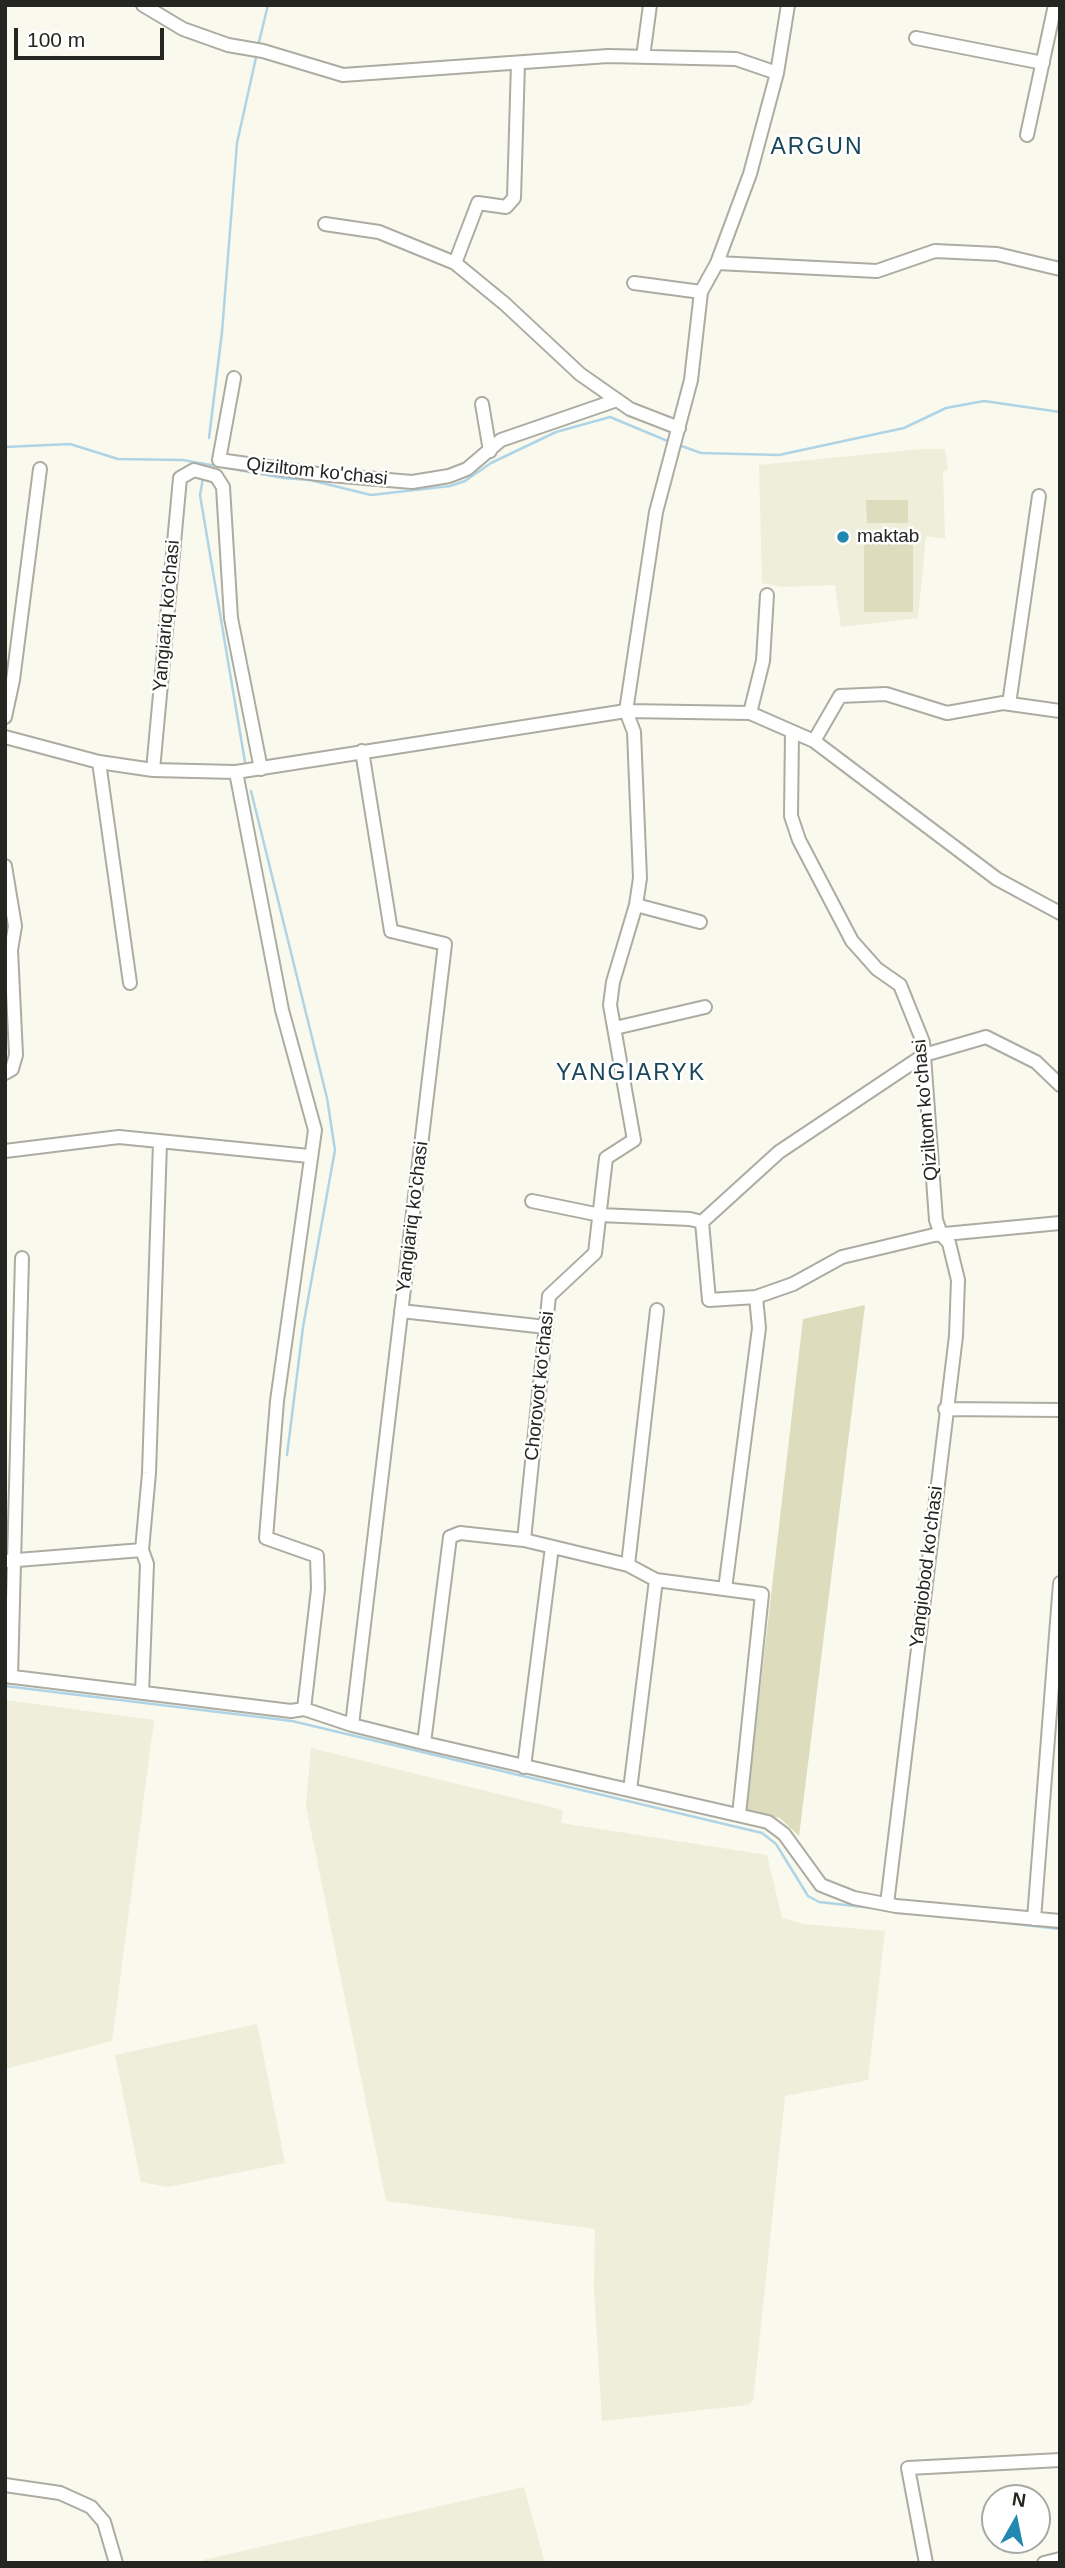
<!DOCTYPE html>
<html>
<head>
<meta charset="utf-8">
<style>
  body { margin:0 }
  #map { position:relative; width:1065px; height:2568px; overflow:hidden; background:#f9f9ee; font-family:Arial,sans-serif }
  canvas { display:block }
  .frame { position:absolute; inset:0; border:7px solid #252522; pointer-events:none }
  .north { position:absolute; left:981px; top:2484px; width:70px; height:70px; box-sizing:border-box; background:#fff; border:2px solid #a8a8a7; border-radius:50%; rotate:9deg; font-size:19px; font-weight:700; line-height:28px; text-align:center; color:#252522 }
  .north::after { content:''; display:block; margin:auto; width:24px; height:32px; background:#2189b1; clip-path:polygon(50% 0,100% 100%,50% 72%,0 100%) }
  .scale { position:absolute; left:14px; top:28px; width:150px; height:32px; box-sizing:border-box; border:4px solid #252522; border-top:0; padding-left:9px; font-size:21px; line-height:24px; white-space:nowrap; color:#252522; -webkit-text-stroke:5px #fff; paint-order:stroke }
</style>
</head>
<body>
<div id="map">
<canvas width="1065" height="2568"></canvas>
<div class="frame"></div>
<div class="north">N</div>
<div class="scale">100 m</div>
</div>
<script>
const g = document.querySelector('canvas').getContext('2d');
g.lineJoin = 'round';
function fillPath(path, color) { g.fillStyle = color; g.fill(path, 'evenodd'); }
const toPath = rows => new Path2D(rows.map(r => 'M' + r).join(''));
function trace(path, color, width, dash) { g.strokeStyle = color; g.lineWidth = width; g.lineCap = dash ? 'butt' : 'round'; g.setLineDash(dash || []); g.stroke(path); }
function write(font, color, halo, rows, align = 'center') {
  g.font = font + ' Arial,sans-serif'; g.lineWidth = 5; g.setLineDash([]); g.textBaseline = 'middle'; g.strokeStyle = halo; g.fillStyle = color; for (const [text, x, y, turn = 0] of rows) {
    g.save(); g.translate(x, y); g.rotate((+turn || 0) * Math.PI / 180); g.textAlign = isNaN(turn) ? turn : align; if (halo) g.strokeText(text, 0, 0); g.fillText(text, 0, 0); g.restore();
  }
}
fillPath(toPath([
  [921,449,945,449,948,469,943,472,945,539,926,536,918,618,841,627,835,585,783,587,762,583,759,465],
  [5,1700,154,1720,112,2041,5,2069],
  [311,1748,563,1810,561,1823,767,1855,782,1918,803,1924,885,1931,868,2080,785,2096,753,2401,748,2405,602,2421,594,2287,595,2229,386,2201,306,1806],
  [257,2024,285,2163,168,2187,141,2182,115,2055],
  [524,2487,545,2563,203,2563,203,2560]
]), '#eeeedb');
fillPath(toPath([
  [866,500,908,500,908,523,867,523],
  [864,532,913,532,913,612,864,612],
  [865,1305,799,1836,780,1818,746,1811,803,1319]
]), '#dddcbc');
trace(toPath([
  [258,46,268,5],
  [209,438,222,332,237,143,257,53],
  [676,444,701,453,779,455,904,428,946,408,984,401,1060,412],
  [5,447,70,444,118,459,183,460,283,478,310,480,371,495,450,486,465,481,491,463,556,432,610,417,670,442],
  [203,478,200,495,245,762],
  [251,791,327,1098,335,1150,303,1327,287,1455],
  [5,1686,292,1721,762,1833,776,1844,808,1896,819,1902,1060,1929]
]), '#afd4e6', 2.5);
const minor = toPath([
  [143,5,183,29,228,45,263,51,343,75,608,56,736,59,777,73],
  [916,38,1043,63],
  [643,57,650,5],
  [1027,135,1055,5],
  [325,224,379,232,455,263,505,304,580,374,630,409,679,428],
  [455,263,478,203,506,207,514,198,518,63],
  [717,263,877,271,935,251,997,254,1060,269],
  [634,283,701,292],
  [234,378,219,460,318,474,412,482,449,476,467,469,501,440,617,400],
  [482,404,490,451],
  [1009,704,1039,496],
  [750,713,763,661,767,595],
  [5,717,13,680,40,469],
  [792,732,791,816,799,840,852,941,877,969,900,985,923,1042,936,1220,941,1234,949,1243,958,1280,956,1336,887,1904],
  [5,737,99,762,153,770,236,772,626,711,750,713,814,741,997,879,1060,913],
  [814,741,840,696,886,694,947,713,1003,703,1060,711],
  [99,762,130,983],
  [153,770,180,478,194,470,216,476,223,487,231,618,261,769],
  [236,772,282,1010,315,1130,277,1401,266,1538,317,1556,318,1589,304,1709],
  [5,866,15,926,11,950,16,1055,12,1069,5,1073],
  [636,905,700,922],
  [615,1028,705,1007],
  [5,1151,119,1137,309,1156],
  [532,1201,600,1215,690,1219,702,1222],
  [702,1222,709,1300,756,1297,793,1284,842,1257,934,1235,1060,1223],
  [702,1222,779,1152,924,1055,986,1037,1036,1062,1060,1085],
  [401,1311,546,1327],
  [945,1409,1060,1410],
  [524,1540,549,1296,595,1253,606,1158,634,1140,610,1005,613,982,636,905,640,878,634,732,626,711,656,512,691,380,701,292,717,263,750,174,777,73,788,5],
  [5,1561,142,1550],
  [628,1565,657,1310],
  [725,1589,759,1328,756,1297],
  [5,1676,291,1711,304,1709,352,1725,424,1743,768,1822,784,1834,821,1885,854,1898,896,1906,1060,1921],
  [11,1677,22,1258],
  [142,1693,147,1564,142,1550,149,1473,160,1143],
  [352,1725,445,944,391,931,362,751],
  [424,1743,450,1537,460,1533,524,1540,628,1565,656,1580,762,1594,739,1815],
  [524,1767,552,1547],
  [630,1790,656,1580],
  [1034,1919,1060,1583],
  [5,2485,60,2493,91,2507,104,2522,116,2563],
  [926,2563,908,2468,1060,2460],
  [1044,2563,1060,2559]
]);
trace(minor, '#acaca2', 16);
trace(minor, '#fff', 12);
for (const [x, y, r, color] of [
  [843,537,7,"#2189b1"]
]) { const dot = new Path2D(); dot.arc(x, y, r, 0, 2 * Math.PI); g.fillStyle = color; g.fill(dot); trace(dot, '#fff', 2.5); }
write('19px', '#252522', '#fff', [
  ["Qiziltom ko'chasi",317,472,6],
  ["Yangiariq ko'chasi",167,616,-85],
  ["Qiziltom ko'chasi",926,1110,-95],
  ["Yangiariq ko'chasi",413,1217,-83],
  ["Chorovot ko'chasi",540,1386,-84],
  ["Yangiobod ko'chasi",927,1567,-83]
]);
write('19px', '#252522', '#fff', [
  ["maktab",857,537]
], 'left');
g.letterSpacing = '2px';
write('23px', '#18465a', '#fff', [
  ["ARGUN",817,148],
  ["YANGIARYK",631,1074]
]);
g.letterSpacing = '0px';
</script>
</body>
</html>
